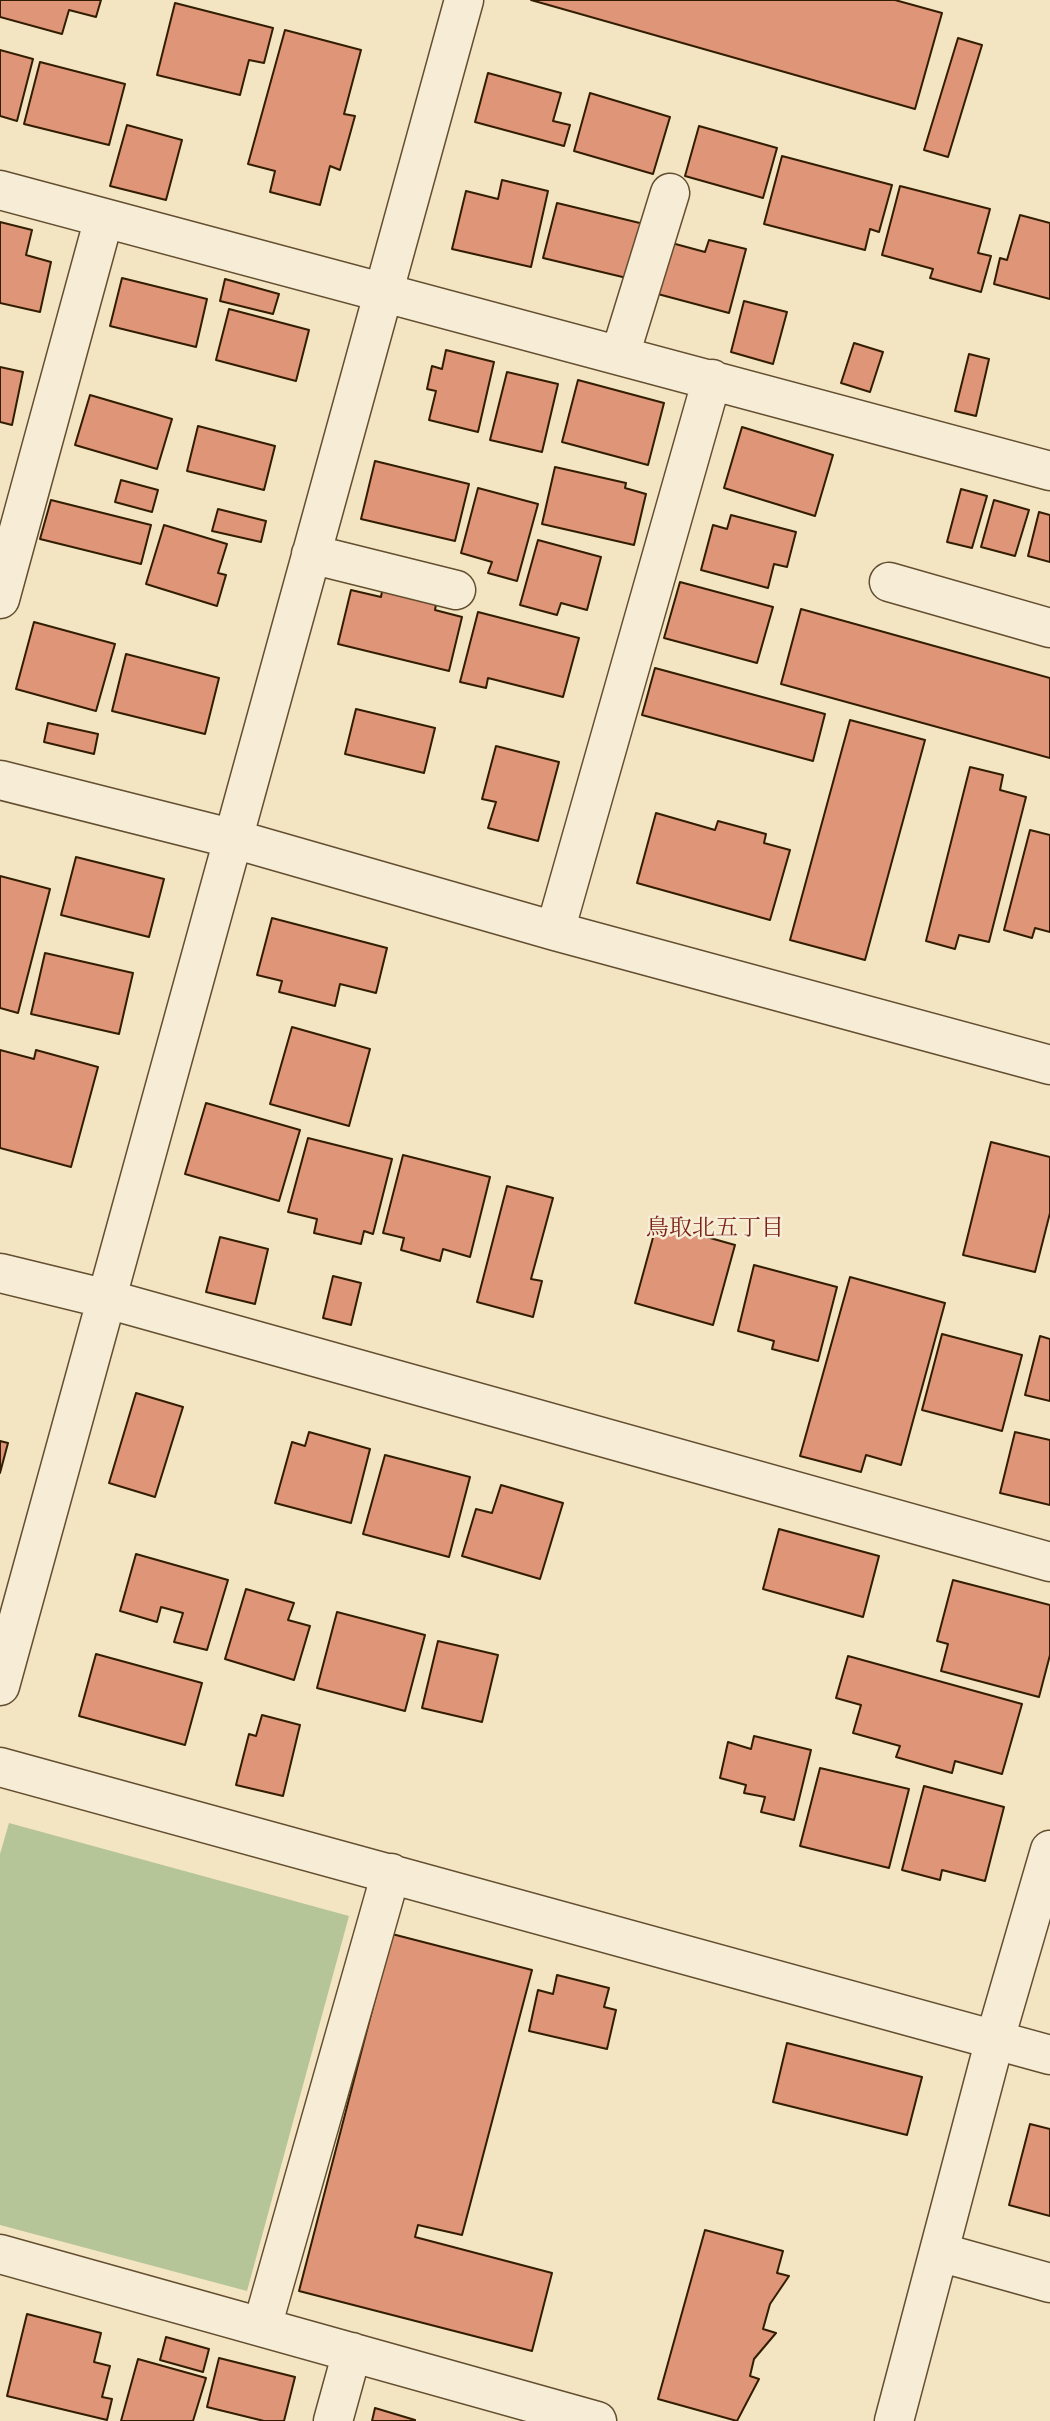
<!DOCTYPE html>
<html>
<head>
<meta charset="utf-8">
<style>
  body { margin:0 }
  canvas { display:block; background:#f3e4c2 }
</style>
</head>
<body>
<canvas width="1050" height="2421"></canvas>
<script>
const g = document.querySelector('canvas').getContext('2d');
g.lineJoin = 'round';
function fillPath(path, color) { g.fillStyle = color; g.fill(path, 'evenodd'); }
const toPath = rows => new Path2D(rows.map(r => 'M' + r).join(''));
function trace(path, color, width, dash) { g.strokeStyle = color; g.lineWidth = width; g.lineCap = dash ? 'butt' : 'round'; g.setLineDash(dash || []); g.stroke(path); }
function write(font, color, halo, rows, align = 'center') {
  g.font = font + ' Cardo,"Noto Serif JP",serif'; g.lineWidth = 5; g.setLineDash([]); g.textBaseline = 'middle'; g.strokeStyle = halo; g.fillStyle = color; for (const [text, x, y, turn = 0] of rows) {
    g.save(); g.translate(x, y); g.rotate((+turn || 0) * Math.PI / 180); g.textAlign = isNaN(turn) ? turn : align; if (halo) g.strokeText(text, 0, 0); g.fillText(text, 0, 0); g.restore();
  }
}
fillPath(toPath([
  [9,1823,349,1916,247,2291,0,2225,0,1854]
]), '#b6c597');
const building = toPath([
  [0,0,101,0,96,17,69,10,62,34,0,17,0,0],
  [531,0,895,0,942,13,915,109,531,0],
  [175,3,273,28,264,63,249,60,240,95,157,75,175,3],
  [285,30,361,50,344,114,355,116,340,170,330,166,320,205,270,192,275,171,248,164,285,30],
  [958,38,982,45,948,157,924,150,958,38],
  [0,50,33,59,17,121,0,116,0,50],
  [40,62,125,84,109,145,24,124,40,62],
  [488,73,561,93,553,121,570,125,564,146,475,122,488,73],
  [590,93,670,117,653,174,574,151,590,93],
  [127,125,182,140,166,200,110,186,127,125],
  [699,126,777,148,763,198,685,176,699,126],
  [782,156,892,185,879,232,870,229,865,250,764,224,782,156],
  [502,180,548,191,531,267,452,249,466,191,498,199,502,180],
  [900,186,990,209,978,253,991,256,981,292,930,278,933,269,882,255,900,186],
  [557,203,644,224,631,279,543,258,557,203],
  [1020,215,1050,223,1050,299,994,284,1000,258,1007,260,1020,215],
  [0,222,32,230,26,255,51,262,40,312,0,303,0,222],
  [709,240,746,249,729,313,654,293,668,242,705,252,709,240],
  [122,278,207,299,196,347,110,326,122,278],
  [225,279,279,294,273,314,220,301,225,279],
  [744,301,787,312,773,364,731,352,744,301],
  [229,309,309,330,296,381,216,360,229,309],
  [854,343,883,352,870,392,841,383,854,343],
  [446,350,494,362,478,432,429,420,436,391,427,389,432,366,442,369,446,350],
  [969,354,989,359,976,416,955,411,969,354],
  [0,367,23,372,12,425,0,422,0,367],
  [507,372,558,384,542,452,490,440,507,372],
  [578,380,664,403,648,465,562,442,578,380],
  [90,395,172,419,157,469,75,445,90,395],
  [198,426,275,446,264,490,187,471,198,426],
  [742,427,833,455,815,516,724,488,742,427],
  [375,461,469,484,455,541,361,519,375,461],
  [555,467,626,483,625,488,646,494,634,545,542,524,555,467],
  [121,480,158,490,152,512,115,502,121,480],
  [478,488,538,504,517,581,488,573,492,562,461,553,478,488],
  [961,489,987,496,972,548,947,542,961,489],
  [51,500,151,525,141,564,40,539,51,500],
  [994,500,1029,510,1015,556,981,547,994,500],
  [218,509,266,521,261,542,212,531,218,509],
  [1039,512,1050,515,1050,562,1028,556,1039,512],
  [731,515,796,532,787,567,774,564,768,588,701,570,713,525,727,529,731,515],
  [164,525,227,544,218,573,226,575,217,606,146,584,164,525],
  [538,540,601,557,587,610,561,603,557,615,520,605,538,540],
  [680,582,773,607,757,663,664,638,680,582],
  [383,586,437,599,435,610,462,617,449,671,338,644,351,590,381,597,383,586],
  [801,609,1050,678,1050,758,781,684,801,609],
  [478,612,579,638,563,697,488,678,486,688,460,682,478,612],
  [34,622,115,644,96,711,16,689,34,622],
  [126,654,219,678,205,734,112,711,126,654],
  [655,668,825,714,813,761,642,715,655,668],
  [356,709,435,728,424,773,345,754,356,709],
  [850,720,925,740,865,960,790,940,850,720],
  [48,723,98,734,94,754,44,742,48,723],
  [496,746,559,762,538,841,488,828,496,802,482,799,496,746],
  [970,767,1003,775,1000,790,1026,797,989,942,959,935,955,949,926,941,970,767],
  [656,813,715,830,718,821,766,834,764,843,790,850,770,920,637,883,656,813],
  [1030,830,1050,835,1050,932,1035,928,1032,938,1004,930,1030,830],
  [76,857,164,879,149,937,61,915,76,857],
  [0,876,50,889,18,1013,0,1008,0,876],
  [272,918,387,948,376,993,340,984,335,1006,279,992,282,981,257,975,272,918],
  [45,953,133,973,119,1034,31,1014,45,953],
  [292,1027,370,1049,349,1126,270,1104,292,1027],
  [0,1050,34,1059,36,1050,98,1067,71,1167,0,1148,0,1050],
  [206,1103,300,1130,279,1201,185,1174,206,1103],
  [308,1138,392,1159,373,1234,364,1231,361,1244,314,1233,317,1219,288,1212,308,1138],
  [991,1142,1050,1157,1050,1213,1035,1272,963,1255,991,1142],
  [403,1155,490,1177,470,1257,443,1249,440,1261,401,1250,404,1238,383,1233,403,1155],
  [507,1186,553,1198,531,1279,542,1281,533,1317,477,1302,507,1186],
  [657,1223,735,1245,713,1325,635,1303,657,1223],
  [220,1237,268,1249,255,1304,206,1292,220,1237],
  [754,1265,837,1287,818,1361,772,1349,774,1341,738,1331,754,1265],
  [333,1276,361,1283,351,1325,323,1318,333,1276],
  [850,1277,945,1303,901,1465,866,1455,861,1472,800,1456,850,1277],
  [942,1334,1022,1355,1002,1431,922,1410,942,1334],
  [1040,1336,1050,1339,1050,1401,1025,1395,1040,1336],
  [136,1393,183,1407,155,1497,109,1483,136,1393],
  [309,1432,370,1449,351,1523,275,1503,292,1442,305,1446,309,1432],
  [1015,1432,1050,1440,1050,1505,1000,1493,1015,1432],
  [0,1441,8,1443,0,1473,0,1441],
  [385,1455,470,1477,449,1557,363,1534,385,1455],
  [501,1485,563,1503,540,1579,462,1556,476,1509,492,1513,501,1485],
  [779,1529,879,1556,863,1617,763,1589,779,1529],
  [136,1554,228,1580,207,1650,174,1642,183,1613,161,1607,157,1622,120,1611,136,1554],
  [953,1580,1050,1605,1050,1655,1039,1697,941,1671,948,1644,937,1641,953,1580],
  [246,1589,294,1603,288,1620,310,1626,294,1680,225,1659,246,1589],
  [337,1612,425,1635,405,1711,317,1688,337,1612],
  [438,1641,498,1655,482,1722,422,1708,438,1641],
  [96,1654,202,1683,185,1745,79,1716,96,1654],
  [848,1656,1022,1704,1002,1774,955,1761,952,1773,896,1757,900,1746,853,1733,861,1705,836,1698,848,1656],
  [262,1715,300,1725,283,1796,236,1785,249,1734,256,1736,262,1715],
  [754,1736,811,1750,794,1820,761,1812,765,1797,744,1793,746,1785,720,1778,728,1742,751,1749,754,1736],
  [820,1768,909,1789,889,1868,800,1846,820,1768],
  [924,1786,1004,1807,985,1881,942,1870,940,1880,902,1870,924,1786],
  [392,1934,532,1970,462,2235,418,2225,415,2237,552,2273,532,2351,299,2291,392,1934],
  [557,1975,609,1988,604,2007,616,2010,607,2049,529,2031,538,1990,553,1994,557,1975],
  [787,2043,922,2077,907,2135,773,2102,787,2043],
  [1030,2124,1050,2129,1050,2216,1009,2205,1030,2124],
  [705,2230,783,2251,777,2273,789,2276,770,2304,763,2329,776,2333,754,2359,750,2376,759,2379,737,2421,658,2399,705,2230],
  [27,2314,101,2333,94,2362,110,2366,102,2397,112,2399,107,2420,7,2396,27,2314],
  [166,2337,209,2349,203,2372,160,2360,166,2337],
  [219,2358,295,2377,284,2421,264,2421,207,2407,219,2358],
  [138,2359,206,2378,193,2421,121,2421,138,2359],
  [375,2408,415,2420,415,2421,372,2421,375,2408]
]);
fillPath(building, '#de9578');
trace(building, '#331d00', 2);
const minor = toPath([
  [0,190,1050,471],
  [620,355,670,193],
  [311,554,456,590],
  [889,582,1050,628],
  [0,599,104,218],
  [0,780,234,839,555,931,1050,1065],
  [555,931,712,379],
  [0,1273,107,1299,1050,1562],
  [0,1686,464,0],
  [0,1767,1050,2055],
  [939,2252,1050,2283],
  [0,2254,597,2421],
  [262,2327,391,1873],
  [333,2421,352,2352],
  [894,2421,995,2039,1050,1850]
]);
trace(minor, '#634f30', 41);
trace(minor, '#f7edd7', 38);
write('23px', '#7a1f14', '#f7edd7', [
  ["鳥取北五丁目",715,1230]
]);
</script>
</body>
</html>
